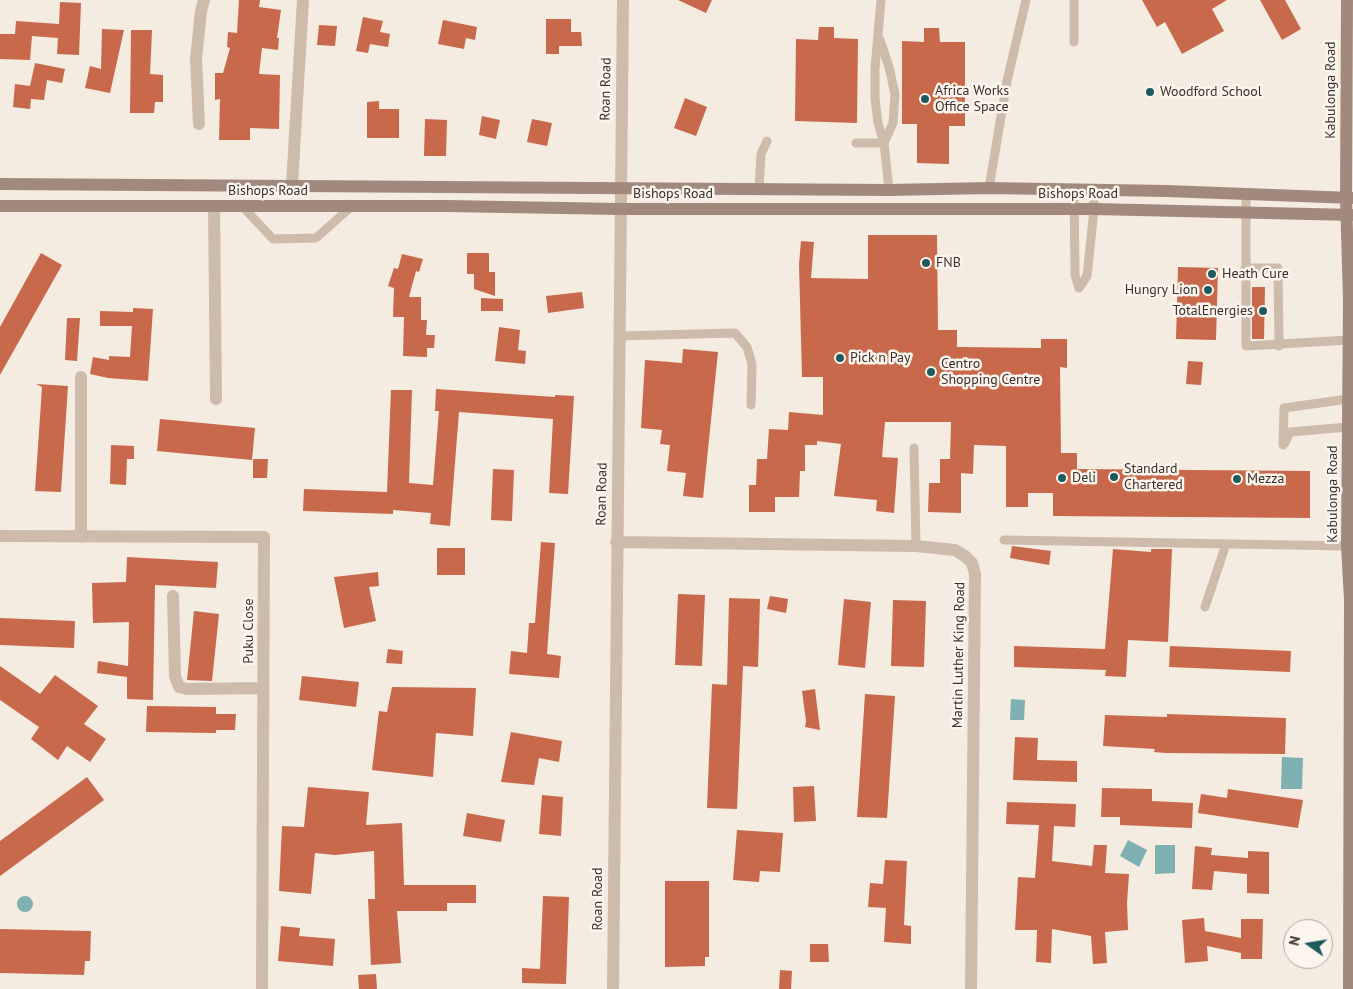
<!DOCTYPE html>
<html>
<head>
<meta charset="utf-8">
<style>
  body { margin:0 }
  #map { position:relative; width:1353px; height:989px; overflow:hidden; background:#f4ebe1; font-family:"PT Sans",sans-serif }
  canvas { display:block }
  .north { position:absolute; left:1283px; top:919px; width:50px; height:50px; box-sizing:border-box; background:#fbf5ee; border:1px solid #aea6a0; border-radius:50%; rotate:283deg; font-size:14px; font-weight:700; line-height:20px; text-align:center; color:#3b302b }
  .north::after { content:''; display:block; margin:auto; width:18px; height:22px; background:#1f5a5e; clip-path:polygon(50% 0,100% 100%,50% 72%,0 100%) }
</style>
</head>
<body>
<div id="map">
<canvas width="1353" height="989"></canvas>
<div class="north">N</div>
</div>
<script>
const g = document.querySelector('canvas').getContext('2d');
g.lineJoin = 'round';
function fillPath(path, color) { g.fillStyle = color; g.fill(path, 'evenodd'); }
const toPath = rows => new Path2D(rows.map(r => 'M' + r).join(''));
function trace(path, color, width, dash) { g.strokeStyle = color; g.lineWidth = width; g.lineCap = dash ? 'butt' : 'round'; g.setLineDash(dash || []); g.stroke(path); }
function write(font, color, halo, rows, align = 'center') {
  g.font = font + ' "PT Sans",sans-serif'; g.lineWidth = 5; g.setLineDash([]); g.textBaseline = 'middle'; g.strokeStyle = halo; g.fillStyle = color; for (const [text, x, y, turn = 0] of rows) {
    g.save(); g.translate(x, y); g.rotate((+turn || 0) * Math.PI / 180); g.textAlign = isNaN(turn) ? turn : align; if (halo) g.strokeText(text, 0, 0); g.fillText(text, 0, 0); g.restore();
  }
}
fillPath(toPath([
  [1011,699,1025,700,1024,720,1010,720],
  [1282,757,1303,758,1302,789,1281,789],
  [1128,840,1147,850,1139,867,1120,856],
  [1155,845,1175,845,1175,873,1155,874],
  '17 904a8 8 0 1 1 16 0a8 8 0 1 1-16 0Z'
]), '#7fb0b2');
fillPath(toPath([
  [239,0,260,0,259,7,281,10,277,38,279,38,278,50,262,48,259,74,280,75,279,129,250,128,250,140,219,140,220,99,215,100,215,73,223,73,230,48,227,47,228,32,237,33],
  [678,0,712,0,706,13],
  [1142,0,1227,0,1212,9,1224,31,1182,54,1165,22,1157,27],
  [1260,0,1285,0,1301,29,1282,40],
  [60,2,81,3,79,55,57,54,58,38,32,36,30,60,0,59,0,34,15,34,16,21,59,24],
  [363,17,383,21,380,32,390,34,388,47,370,44,368,53,356,51],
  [546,19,571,19,571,32,581,32,582,46,559,46,559,54,546,54],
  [443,20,477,27,475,40,466,38,464,49,438,44],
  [319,25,337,26,335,46,317,45],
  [819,27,834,27,834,38,858,39,857,123,795,121,796,39,818,40],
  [924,28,939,28,940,42,965,42,965,126,949,126,949,164,917,163,917,124,902,124,902,41,924,42],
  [102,29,124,30,110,93,85,88,90,66,101,69],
  [131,30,152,30,150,74,163,75,163,102,155,102,154,113,130,113],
  [35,63,65,69,62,83,47,80,44,100,31,99,30,109,13,107,15,84,30,86],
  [685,98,707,107,696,136,674,128],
  [379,101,379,109,399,109,399,138,367,138,367,102],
  [482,116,500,120,496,139,479,135],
  [425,119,447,120,446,156,424,156],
  [532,119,552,123,547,146,527,142],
  [868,235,937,235,938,330,957,330,957,347,1041,348,1041,339,1067,339,1067,368,1060,367,1061,453,1077,453,1077,469,1310,471,1310,518,1053,516,1053,493,1028,493,1028,507,1006,507,1006,446,974,445,973,474,961,473,961,513,928,512,929,483,940,483,940,459,950,459,951,422,885,422,882,457,898,458,894,513,876,511,877,500,834,496,841,444,817,441,817,445,805,445,805,471,800,471,799,497,775,497,775,512,749,512,749,485,756,485,757,459,767,459,769,429,788,430,789,412,823,415,823,377,802,377,799,264,801,241,814,242,811,278,868,279],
  [41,253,62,265,0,375,0,327],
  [467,253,489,253,489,272,495,272,495,296,474,289,474,274,467,274],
  [402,254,423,259,419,272,416,271,409,297,421,297,421,320,427,320,426,335,435,335,434,348,427,348,427,357,403,356,404,317,393,317,394,288,388,286,394,268,398,269],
  [1178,267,1218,268,1216,340,1176,339],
  [1252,287,1265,287,1264,339,1252,339],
  [582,292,584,308,548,313,546,296],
  [481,298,503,299,503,311,481,311],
  [133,308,153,309,148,381,108,378,90,374,93,357,109,360,109,356,130,357,132,326,100,326,100,311,133,312],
  [67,318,80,318,77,361,65,360],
  [499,327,520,330,518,350,526,351,525,364,495,361],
  [683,349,718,352,703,498,683,496,686,473,667,471,670,445,660,444,662,430,641,428,645,360,682,363],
  [1188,361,1203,362,1201,385,1186,384],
  [36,384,68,386,61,492,35,491,42,387],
  [436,389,555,397,555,395,574,396,568,494,549,493,553,419,459,412,450,526,430,524,431,513,393,510,393,514,303,511,304,489,387,492,391,390,412,390,409,483,433,485,439,411,435,411],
  [160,419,255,428,252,460,157,451],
  [111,445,134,446,134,459,127,459,126,485,110,484],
  [253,459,268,459,267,478,253,478],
  [493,469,514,470,512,521,491,520],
  [541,542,555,543,547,654,561,656,559,678,509,674,511,651,527,653,529,623,535,623],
  [1012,546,1051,551,1049,565,1010,558],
  [437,548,465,548,465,575,437,575],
  [1113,549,1151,552,1151,549,1172,549,1168,642,1128,640,1126,677,1105,676,1106,670,1014,667,1014,646,1105,649],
  [127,557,218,562,216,588,155,585,153,700,127,699,127,677,97,673,98,661,128,666,129,622,93,623,92,583,126,582],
  [378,572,379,586,369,587,376,621,344,628,334,577],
  [678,594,705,595,702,666,675,665],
  [770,596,788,599,786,613,767,609],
  [729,598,760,599,758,667,743,666,737,809,707,808,712,684,727,685],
  [844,599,871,602,865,668,838,665],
  [893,600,926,601,924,667,891,666],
  [194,611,219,614,212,681,187,680],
  [0,618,75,621,74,648,0,645],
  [1170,646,1291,651,1290,672,1169,667],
  [388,649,403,651,402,664,386,663],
  [0,666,40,694,55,675,98,706,84,724,106,739,90,762,67,746,58,760,31,739,39,727,0,700],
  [302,676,359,682,356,707,299,700],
  [392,687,476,688,473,736,436,733,433,777,372,770,379,711,387,712],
  [815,689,820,730,805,727,806,721,802,691],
  [865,694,895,696,887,818,857,817],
  [147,706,216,707,216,714,236,714,235,730,216,730,216,733,146,732],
  [1167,714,1286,718,1285,754,1165,753,1154,752,1155,749,1103,746,1105,715,1167,717],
  [511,732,562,741,559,762,539,758,534,785,501,782],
  [1015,737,1038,738,1037,760,1077,761,1077,782,1013,780],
  [87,777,104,800,0,876,0,841],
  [814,786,816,821,794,822,793,787],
  [308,787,369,792,366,825,402,823,404,885,476,885,476,903,447,903,447,911,397,911,401,963,371,965,368,899,375,899,374,851,335,855,315,853,311,894,279,891,282,826,304,827],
  [1102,788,1152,789,1152,801,1193,803,1192,828,1120,825,1120,817,1101,817],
  [1228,789,1303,800,1298,828,1198,813,1201,794,1227,798],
  [542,795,563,797,561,836,539,834],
  [1007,802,1076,804,1075,827,1054,826,1052,861,1092,866,1094,845,1107,845,1105,873,1129,874,1127,903,1128,930,1105,932,1107,963,1093,964,1091,936,1052,929,1051,963,1036,962,1037,930,1015,930,1018,877,1035,878,1039,825,1006,824],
  [467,813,505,820,501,842,463,836],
  [737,830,783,833,780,872,760,871,759,882,733,880],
  [1195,846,1212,848,1211,855,1248,858,1248,851,1269,852,1269,894,1247,893,1247,874,1214,871,1212,890,1192,889],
  [885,860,907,861,904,925,911,926,911,944,884,942,886,908,868,907,870,883,883,884],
  [665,881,709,881,709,957,705,957,705,966,665,967],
  [543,896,569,897,566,984,522,983,522,968,540,969],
  [1204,918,1205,931,1241,938,1241,919,1263,919,1262,959,1241,959,1241,953,1207,946,1208,961,1185,963,1182,920],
  [281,926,300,928,299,936,335,939,333,966,278,961],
  [0,929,91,931,90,961,85,961,84,975,0,973],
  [810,944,828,944,829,962,810,962],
  [780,970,792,971,791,989,779,989],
  [376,974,377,989,359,989,358,975]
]), '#c8694b');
trace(toPath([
  [881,0,875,69,875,99,878,123,884,143,889,190],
  [880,40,889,67,895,94,893,123,884,143],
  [1074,42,1074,0],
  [856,143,884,143],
  [989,188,1007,81,1026,0],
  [759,189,761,154,767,141],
  [1074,190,1075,275,1079,288],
  [1246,193,1246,346,1349,340],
  [242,206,273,239,316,238,352,206],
  [1245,268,1278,268,1279,346],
  [1079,288,1087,276,1094,209,1093,190],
  [618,336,735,333,747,347,752,364,751,405],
  [1285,443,1290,432,1348,427],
  [1283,445,1284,408,1348,399],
  [914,448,916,546],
  [1004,540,1347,546],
  [1205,607,1226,544]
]), '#cdbbac', 9);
trace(toPath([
  [199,124,196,59,201,11,204,0],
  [292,185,303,0],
  [214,206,216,399],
  [81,377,81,537],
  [0,536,264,537,262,989],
  [616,542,916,546,955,550,965,556,972,563,975,574,971,989],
  [173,596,175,676,179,687,187,689,263,688],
  [613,989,623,0]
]), '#cdbbac', 12);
trace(toPath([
  [1347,0,1346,198,1349,301,1347,546,1350,600,1349,989],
  [0,184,889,190,989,188,1167,191,1353,198],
  [0,206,448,206,619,209,1094,209,1353,215]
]), '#a18a7d', 12);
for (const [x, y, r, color] of [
  [1150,92,5,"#1f5a5e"],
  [925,99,5,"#1f5a5e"],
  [926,263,5,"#1f5a5e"],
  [1212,274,5,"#1f5a5e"],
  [1208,290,5,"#1f5a5e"],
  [1263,311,5,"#1f5a5e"],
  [840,358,5,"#1f5a5e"],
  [931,372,5,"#1f5a5e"],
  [1114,477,5,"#1f5a5e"],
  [1062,478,5,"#1f5a5e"],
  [1237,479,5,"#1f5a5e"]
]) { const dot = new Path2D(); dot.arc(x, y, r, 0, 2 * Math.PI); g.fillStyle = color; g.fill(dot); trace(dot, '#fbf5ee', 2); }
write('14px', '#3b302b', '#fbf5ee', [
  ["Roan Road",606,89,-89],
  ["Kabulonga Road",1331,90,-90],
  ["Bishops Road",268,191],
  ["Bishops Road",673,194],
  ["Bishops Road",1078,194],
  ["Roan Road",602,494,-89],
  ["Kabulonga Road",1333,494,-90],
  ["Puku Close",249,631,-90],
  ["Martin Luther King Road",959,655,-89],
  ["Roan Road",598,899,-90]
]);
write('14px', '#3b302b', '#fbf5ee', [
  ["Africa Works",935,91],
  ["Office Space",935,107],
  ["Woodford School",1160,92],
  ["FNB",936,263],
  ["Heath Cure",1222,274],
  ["Hungry Lion",1198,290,"right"],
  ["TotalEnergies",1253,311,"right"],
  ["Pick n Pay",850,358],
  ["Centro",941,364],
  ["Shopping Centre",941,380],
  ["Standard",1124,469],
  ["Chartered",1124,485],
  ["Deli",1072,478],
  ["Mezza",1247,479]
], 'left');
</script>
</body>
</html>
